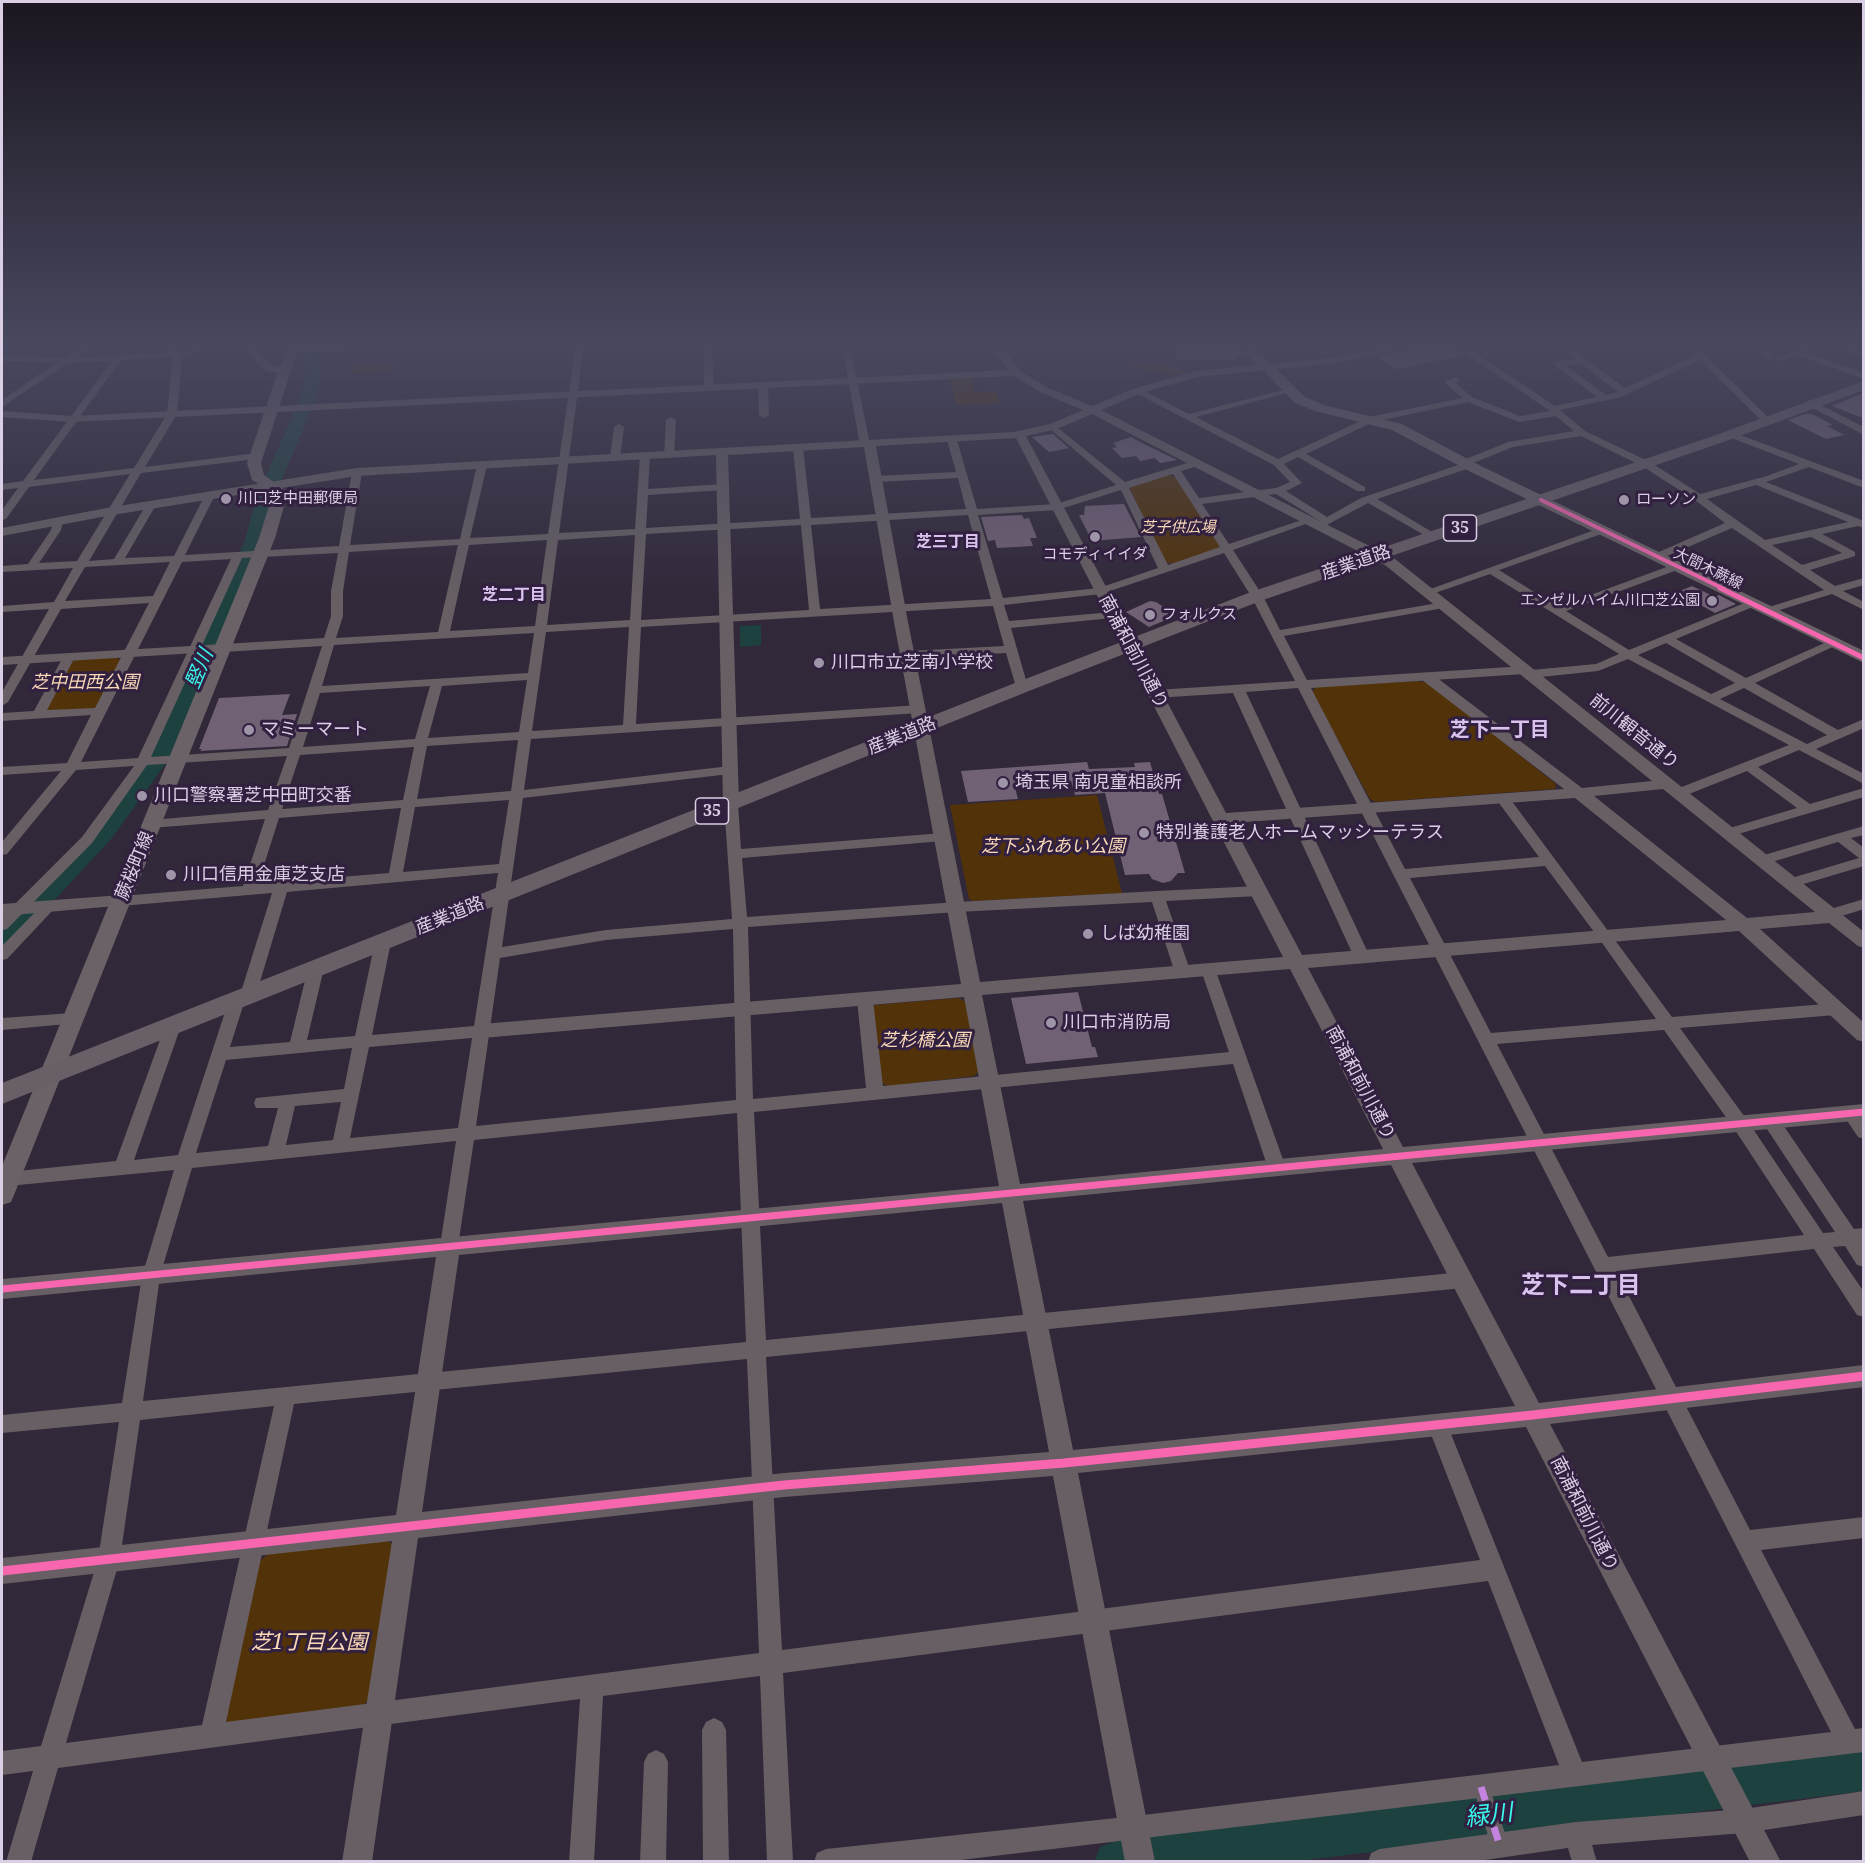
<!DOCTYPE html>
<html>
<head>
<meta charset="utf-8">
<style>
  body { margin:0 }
  #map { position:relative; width:1865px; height:1863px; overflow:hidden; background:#312839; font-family:"Noto Serif",serif }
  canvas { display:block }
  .frame { position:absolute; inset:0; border:3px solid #dacfe4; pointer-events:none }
</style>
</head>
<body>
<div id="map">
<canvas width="1865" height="1863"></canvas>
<div class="frame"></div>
</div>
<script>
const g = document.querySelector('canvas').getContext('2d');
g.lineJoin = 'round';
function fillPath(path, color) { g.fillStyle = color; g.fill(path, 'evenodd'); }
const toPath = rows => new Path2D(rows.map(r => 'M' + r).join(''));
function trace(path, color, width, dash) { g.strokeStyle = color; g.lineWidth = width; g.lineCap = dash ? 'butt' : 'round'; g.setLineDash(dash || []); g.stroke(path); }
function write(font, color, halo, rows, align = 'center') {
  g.font = font + ' "Noto Serif","Noto Sans JP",serif'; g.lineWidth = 6; g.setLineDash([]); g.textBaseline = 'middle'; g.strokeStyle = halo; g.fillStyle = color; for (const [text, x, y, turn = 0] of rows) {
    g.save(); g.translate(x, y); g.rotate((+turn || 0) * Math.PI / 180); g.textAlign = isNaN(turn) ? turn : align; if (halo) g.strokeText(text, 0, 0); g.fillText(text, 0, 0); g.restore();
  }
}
fillPath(toPath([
  [395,362,391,372,350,374,354,364],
  [1156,362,1188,372,1173,375,1128,366,1129,363],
  [971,377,975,392,996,391,1000,403,956,405,949,378],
  [1167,475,1176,477,1220,546,1218,549,1174,564,1165,562,1130,489,1131,486],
  [116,657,122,661,97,707,92,710,46,712,45,710,70,663,76,660],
  [1418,681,1428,683,1556,784,1555,789,1376,802,1370,799,1312,692,1316,687],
  [1097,795,1122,893,973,901,969,899,950,805],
  [958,998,968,1003,980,1070,974,1076,888,1086,880,1082,872,1009,875,1005],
  [385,1539,395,1546,370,1699,355,1712,227,1725,222,1719,256,1564,268,1554]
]), '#523208');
fillPath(toPath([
  [761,625,761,645,740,647,740,626]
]), '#1d413f');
fillPath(toPath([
  [312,347,319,351,322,376,315,401,275,495,263,540,190,720,164,766,112,838,11,947,2,950,2,926,96,828,143,764,168,720,245,540,257,495,299,401,306,376,305,351,312,347],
  [1864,1750,1864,1791,1291,1862,1094,1862,1100,1847,1115,1841,1864,1750]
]), '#1d413f');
fillPath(toPath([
  [1174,345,1237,345,1244,356,1235,356,1236,360,1185,360,1177,359],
  [1427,345,1451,345,1465,355,1397,369,1377,356],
  [1863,393,1863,418,1832,406,1861,394],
  [1805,414,1812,414,1833,425,1827,426,1844,435,1826,439,1788,420],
  [1053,434,1069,448,1049,452,1032,437],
  [1131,437,1140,442,1177,460,1160,463,1155,458,1140,461,1136,456,1122,458,1112,448,1117,447,1113,443],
  [1124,504,1141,537,1092,541,1079,515,1084,515,1085,506],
  [1022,515,1024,519,1029,518,1037,538,1030,538,1033,546,997,548,995,540,988,541,981,517],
  [1692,586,1715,597,1719,595,1736,604,1715,613,1677,592],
  [1150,601,1156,602,1168,610,1164,611,1173,617,1149,627,1126,612],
  [290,694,282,715,297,714,287,746,200,751,202,749,199,749,219,698],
  [1087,762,1089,769,1135,767,1134,763,1150,762,1159,794,1162,794,1185,873,1178,873,1171,881,1163,883,1152,879,1149,874,1125,875,1105,793,1075,795,1071,781,1014,784,1018,799,968,802,961,771],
  [1078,992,1092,1047,1095,1047,1098,1057,1026,1064,1011,998]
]), '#716175');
fillPath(toPath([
  [1481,1779,1487,1781,1509,1845,1506,1851,1500,1854,1494,1851,1491,1845,1473,1787,1475,1781,1481,1779]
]), '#675f63');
fillPath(toPath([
  [84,345,93,345,76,358,171,352,165,345,174,345,180,351,209,345,223,345,222,347,182,356,177,414,145,467,256,453,261,456,256,459,141,473,89,561,114,559,146,505,151,502,156,505,125,558,174,556,205,495,210,492,215,495,185,555,339,546,352,472,357,469,362,472,350,545,460,539,477,465,482,462,487,465,470,538,548,534,576,345,584,345,559,533,635,529,640,456,645,453,650,456,648,489,723,484,728,487,723,490,648,495,646,528,800,519,793,448,798,445,803,448,811,518,966,509,958,478,876,482,871,479,876,476,956,472,947,440,952,437,957,440,977,509,1056,504,1116,485,1050,429,1050,425,1053,424,1125,482,1197,460,1202,463,1201,465,1181,471,1199,498,1276,488,1290,482,1274,465,1132,391,1140,389,1189,414,1291,388,1291,392,1196,417,1278,459,1369,417,1462,398,1444,382,1456,377,1461,380,1456,383,1472,397,1520,416,1550,411,1454,345,1463,345,1555,406,1597,397,1555,366,1555,362,1575,359,1557,345,1566,345,1625,388,1695,355,1686,345,1695,345,1769,418,1769,422,1763,422,1700,360,1621,397,1560,410,1585,431,1650,462,1700,494,1767,476,1799,464,1729,437,1729,433,1732,432,1864,481,1864,488,1809,467,1766,482,1864,521,1864,528,1858,526,1822,534,1855,552,1855,556,1810,570,1835,586,1864,578,1864,585,1843,591,1864,602,1864,610,1832,594,1770,613,1762,613,1762,609,1824,590,1732,528,1660,559,1652,559,1652,555,1725,523,1695,500,1642,466,1581,436,1513,447,1473,463,1473,467,1377,499,1437,535,1437,539,1433,540,1368,503,1319,529,1314,526,1320,521,1276,494,1202,504,1229,544,1305,519,1313,519,1314,521,1233,550,1263,596,1280,630,1444,602,1450,605,1444,608,1284,636,1307,680,1525,666,1531,670,1596,664,1619,654,1490,574,1432,594,1428,595,1422,592,1603,527,1607,528,1607,532,1499,570,1558,607,1672,565,1680,565,1680,569,1566,611,1629,650,1747,602,1755,602,1755,606,1676,639,1746,678,1829,641,1837,641,1839,644,1755,683,1838,730,1864,719,1864,728,1816,749,1864,774,1864,784,1799,750,1758,767,1810,804,1864,788,1864,797,1728,837,1723,836,1721,833,1723,830,1797,808,1747,771,1684,796,1679,797,1672,793,1674,790,1789,745,1628,659,1598,671,1531,678,1525,674,1311,688,1405,869,1539,857,1496,799,1498,796,1508,796,1672,1017,1836,1003,1842,1005,1844,1009,1842,1013,1836,1015,1680,1028,1747,1120,1823,1233,1835,1232,1765,1126,1762,1121,1765,1116,1771,1114,1777,1116,1854,1229,1864,1228,1864,1267,1857,1265,1845,1246,1833,1247,1864,1292,1864,1317,1857,1315,1814,1249,1616,1271,1750,1530,1864,1517,1864,1538,1761,1550,1855,1729,1864,1728,1864,1752,944,1862,814,1862,817,1853,826,1849,1135,1816,1559,1765,1488,1581,783,1673,793,1862,767,1862,760,1676,603,1696,594,1862,569,1862,580,1699,58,1768,31,1862,6,1862,33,1771,2,1775,2,1751,41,1746,98,1559,119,1422,2,1433,2,1415,122,1403,142,1276,174,1170,8,1186,2,1184,2,1174,8,1172,116,1161,165,1026,167,1022,173,1020,179,1022,181,1026,134,1160,178,1155,229,1000,231,996,240,995,272,893,121,906,114,901,121,896,243,886,265,819,151,828,144,824,151,820,268,810,287,756,147,765,92,843,7,929,2,930,2,917,82,837,134,766,76,770,7,854,2,855,2,842,61,771,2,775,2,767,67,763,91,715,2,721,2,713,34,711,63,657,69,653,75,657,47,710,95,708,149,603,61,609,8,702,2,706,2,692,49,609,2,612,2,606,54,602,73,568,2,572,2,566,28,564,51,530,53,521,58,518,63,521,61,530,39,563,77,561,130,474,29,487,6,519,2,520,2,510,18,488,2,490,2,484,23,481,112,361,68,363,2,407,2,400,56,363,2,361,2,355,64,358,84,345],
  [173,357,167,414,134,468,34,480,121,360,173,357],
  [1581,364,1618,392,1606,395,1566,366,1581,364],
  [1468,402,1519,422,1556,416,1574,431,1508,442,1461,461,1461,464,1361,498,1327,517,1286,491,1302,483,1284,464,1298,457,1357,491,1365,491,1365,487,1306,454,1373,422,1468,402],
  [1173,474,1220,547,1168,565,1129,488,1173,474],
  [1756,485,1848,522,1765,540,1707,499,1756,485],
  [1121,490,1158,568,1099,588,1003,598,978,515,1057,510,1121,490],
  [968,515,991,599,820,609,811,525,968,515],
  [801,525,809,610,641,620,646,534,801,525],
  [635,535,630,620,547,625,558,540,635,535],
  [1811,537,1842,553,1802,565,1772,545,1811,537],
  [547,540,535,626,450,631,469,545,547,540],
  [458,545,438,632,336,638,343,616,343,591,349,552,458,545],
  [338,553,331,591,331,616,324,638,224,644,218,648,224,652,322,646,289,748,151,757,242,558,338,553],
  [1224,553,1251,596,1295,681,1156,690,1150,694,1156,698,1233,693,1354,957,1357,961,1362,962,1367,961,1370,957,1246,692,1298,688,1831,1732,1582,1762,1447,1424,1444,1417,1437,1415,1430,1417,1427,1424,1480,1560,782,1650,766,1357,1463,1288,1470,1286,1472,1280,1470,1274,1463,1272,766,1340,754,1112,1233,1064,1268,1168,1271,1173,1277,1175,1283,1173,1286,1168,1214,966,1209,965,1204,966,1201,970,1229,1052,883,1086,873,1000,871,996,865,994,859,996,857,1000,866,1088,753,1099,748,927,957,912,1152,902,1175,973,1178,977,1183,978,1188,977,1191,973,1166,901,1258,896,1265,891,1258,886,1157,891,957,902,747,917,742,858,943,841,950,837,943,833,741,849,738,803,731,799,724,803,732,919,606,930,502,947,523,798,730,774,737,770,730,766,524,790,531,739,919,713,925,709,919,705,636,724,641,627,993,606,1004,646,908,651,902,655,908,659,1006,653,1016,687,1018,690,1026,690,1028,687,1011,628,1113,618,1119,615,1113,612,1009,621,1004,605,1101,594,1224,553],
  [231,559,138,758,81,762,182,562,231,559],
  [170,562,153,596,65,601,85,567,170,562],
  [629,627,623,725,532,731,546,632,629,627],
  [534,633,528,673,322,686,334,645,534,633],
  [1666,643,1735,683,1711,694,1638,655,1666,643],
  [527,680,519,732,428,738,442,686,527,680],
  [430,686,415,739,303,747,320,693,430,686],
  [1744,688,1827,735,1807,744,1720,699,1744,688],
  [518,740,511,791,417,799,427,746,518,740],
  [414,747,403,800,282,809,300,755,414,747],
  [509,800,499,864,403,872,415,807,509,800],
  [401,808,389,873,258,884,279,818,401,808],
  [1545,866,1600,940,1656,1019,1491,1033,1410,878,1545,866],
  [498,873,474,1026,372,1035,391,942,383,937,375,942,355,1036,307,1040,324,968,321,964,316,963,311,964,308,968,290,1042,230,1047,245,1000,254,999,256,995,287,892,498,873],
  [733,929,736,1100,476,1126,500,958,606,940,733,929],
  [1664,1030,1735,1130,1804,1235,1608,1257,1497,1044,1664,1030],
  [472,1038,458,1128,350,1138,369,1047,472,1038],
  [352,1048,344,1089,256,1098,254,1103,256,1108,278,1108,268,1146,196,1153,226,1060,352,1048],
  [341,1102,333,1140,286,1145,295,1106,341,1102],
  [737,1113,746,1342,143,1401,160,1276,192,1168,456,1141,440,1246,442,1251,449,1254,456,1251,458,1246,474,1140,737,1113],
  [747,1359,759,1653,226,1722,294,1404,747,1359],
  [274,1406,202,1725,66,1743,120,1559,140,1420,274,1406],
  [357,345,416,345,412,348,291,353,287,350,291,347,357,345],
  [704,345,712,345,714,387,709,390,704,387,704,345],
  [842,345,850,345,870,445,865,448,860,445,842,345],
  [1752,345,1761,345,1773,357,1766,359,1752,345],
  [1809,345,1820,345,1805,352,1864,373,1864,379,1797,355,1779,361,1775,358,1809,345],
  [763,382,768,385,769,415,764,418,759,415,758,385,763,382],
  [671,417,676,420,674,455,669,458,664,455,666,420,671,417],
  [619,424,624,427,620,458,615,461,610,458,614,427,619,424],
  [1864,826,1864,835,1851,838,1864,848,1864,866,1790,888,1783,883,1785,880,1859,858,1838,842,1762,865,1755,860,1757,857,1864,826],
  [1864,899,1864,909,1829,920,1822,915,1824,911,1864,899],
  [48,902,53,904,55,907,53,910,7,959,2,960,2,946,43,904,48,902],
  [72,1013,78,1015,80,1019,78,1023,2,1030,2,1018,72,1013],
  [1850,1106,1856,1108,1864,1118,1864,1139,1858,1137,1842,1113,1844,1108,1850,1106],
  [714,1718,722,1722,726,1730,729,1862,703,1862,702,1730,706,1722,714,1718],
  [656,1750,664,1754,668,1762,666,1862,640,1862,644,1762,648,1754,656,1750],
  [1864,1791,1864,1815,1744,1833,1592,1845,1597,1862,1572,1862,1568,1848,1471,1862,1368,1862,1371,1853,1380,1849,1576,1822,1744,1809,1864,1791]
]), '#675f63');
fillPath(toPath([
  [239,345,250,345,273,366,289,371,284,374,266,371,239,345],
  [991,345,1001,345,1020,371,1048,388,1092,406,1133,389,1196,371,1329,358,1393,345,1412,345,1407,348,1329,364,1197,377,1141,393,1101,410,1395,559,1864,932,1864,948,1858,946,1829,923,1760,929,1864,1023,1864,1042,1857,1040,1739,931,1308,968,1403,1147,1864,1104,1864,1120,1412,1163,1539,1403,1864,1365,1864,1387,1550,1424,1781,1862,1750,1862,1526,1427,1078,1473,1155,1862,1125,1862,1053,1476,784,1497,418,1538,372,1862,342,1862,392,1541,2,1584,2,1558,396,1515,436,1257,2,1299,2,1279,999,1186,964,997,482,1038,475,1036,472,1031,475,1026,482,1024,961,984,894,622,864,447,728,455,739,803,731,808,723,803,716,455,357,476,112,515,2,536,2,528,112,507,357,468,1013,432,1050,424,1083,410,1040,392,1014,376,72,422,2,417,2,411,72,416,1009,370,991,345],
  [1092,414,1385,565,1652,781,1582,788,1432,674,1427,673,1422,674,1420,677,1422,680,1564,789,1226,813,1026,436,1057,429,1092,414],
  [1016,438,1212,819,1283,957,980,982,908,622,876,446,1016,438],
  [1663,789,1815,912,1747,918,1594,796,1663,789],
  [1575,798,1726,920,1302,955,1232,823,1575,798],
  [1290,969,1383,1149,1020,1184,982,995,1290,969],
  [1391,1165,1515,1406,1073,1450,1023,1201,1391,1165],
  [1002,1203,1049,1452,784,1473,422,1512,459,1255,1002,1203],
  [1830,345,1844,345,1864,351,1864,358,1830,345],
  [1811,400,1864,427,1864,435,1807,405,1807,401,1811,400],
  [224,644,231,648,229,651,2,665,2,657,224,644],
  [121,895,127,897,130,901,127,905,2,916,2,904,121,895]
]), '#675f63');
fillPath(toPath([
  [287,345,299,345,261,463,264,475,288,492,275,538,14,1195,11,1202,2,1205,2,1166,259,538,273,493,252,480,247,463,287,345],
  [1239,345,1252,345,1305,397,1324,405,1402,424,1481,466,1864,651,1864,663,1471,472,1392,430,1315,411,1295,403,1239,345]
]), '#6b6267');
fillPath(toPath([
  [1864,381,1864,390,1726,441,1263,600,1029,691,2,1104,2,1083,1015,683,1251,592,1716,435,1864,381]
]), '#695f67');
trace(toPath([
  [1481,1787,1500,1846]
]), '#c483df', 7, [14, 7]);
trace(toPath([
  [1541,500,1724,589]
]), '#f766af', 4);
trace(toPath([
  [1720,588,1864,658]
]), '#f766af', 5);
trace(toPath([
  [2,1289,1864,1112]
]), '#f766af', 7);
trace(toPath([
  [2,1571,784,1485,1064,1463,1533,1415,1864,1376]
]), '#f766af', 9);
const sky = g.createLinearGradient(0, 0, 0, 605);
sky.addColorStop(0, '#1b161f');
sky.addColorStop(0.57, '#48485f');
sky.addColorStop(1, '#48485f00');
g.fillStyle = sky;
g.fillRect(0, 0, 1865, 605);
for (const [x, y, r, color] of [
  [226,499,6,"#9f95a8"],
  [1624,500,6,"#9f95a8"],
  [1095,537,6,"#9f95a8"],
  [1712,601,6,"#9f95a8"],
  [1150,615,6,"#9f95a8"],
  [819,663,6,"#9f95a8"],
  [249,730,6,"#9f95a8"],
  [1003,783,6,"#9f95a8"],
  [142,796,6,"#9f95a8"],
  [1144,833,6,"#9f95a8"],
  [171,875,6,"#9f95a8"],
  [1088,934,6,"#9f95a8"],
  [1051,1023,6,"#9f95a8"]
]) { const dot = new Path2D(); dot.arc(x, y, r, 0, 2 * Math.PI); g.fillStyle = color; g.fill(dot); trace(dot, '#322041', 2); }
write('15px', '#dacfe4', '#322041', [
  ["川口芝中田郵便局",238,499],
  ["ローソン",1636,500],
  ["コモディイイダ",1095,555,"center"],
  ["エンゼルハイム川口芝公園",1700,601,"right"],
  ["フォルクス",1162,615]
], 'left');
write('italic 15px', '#fad9b7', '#322041', [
  ["芝子供広場",1178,528]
]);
write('15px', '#dacfe4', '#322041', [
  ["大間木蕨線",1708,569,26]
]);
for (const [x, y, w] of [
  [1460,528,33],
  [712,811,33]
]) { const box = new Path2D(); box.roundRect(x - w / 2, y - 13, w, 26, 4.5); g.fillStyle = '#322041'; g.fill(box); trace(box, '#dacfe4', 1.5); }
write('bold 16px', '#dacfe4', null, [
  ["35",1460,528],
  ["35",712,811]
]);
write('bold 16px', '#d9c3ee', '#322041', [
  ["芝三丁目",948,542],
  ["芝二丁目",514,595]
]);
write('18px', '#dacfe4', '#322041', [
  ["産業道路",1356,563,-19],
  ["南浦和前川通り",1133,652,62],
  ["前川観音通り",1634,732,39],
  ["産業道路",902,736,-22],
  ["蕨桜町線",135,866,-68],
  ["産業道路",450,916,-22],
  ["南浦和前川通り",1360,1083,62],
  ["南浦和前川通り",1584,1514,63]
]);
write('18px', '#dacfe4', '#322041', [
  ["川口市立芝南小学校",831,663],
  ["マミーマート",261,730],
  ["埼玉県 南児童相談所",1015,783],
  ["川口警察署芝中田町交番",154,796],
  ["特別養護老人ホームマッシーテラス",1156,833],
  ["川口信用金庫芝支店",183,875],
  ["しば幼稚園",1100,934],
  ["川口市消防局",1063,1023]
], 'left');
write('italic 18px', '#fad9b7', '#322041', [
  ["芝中田西公園",85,683],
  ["芝下ふれあい公園",1053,847],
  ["芝杉橋公園",925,1041]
]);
write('italic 20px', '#39f7eb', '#322041', [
  ["竪川",200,669,-67]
]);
write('bold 20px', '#d9c3ee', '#322041', [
  ["芝下一丁目",1500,730]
]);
write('italic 21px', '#fad9b7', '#322041', [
  ["芝1丁目公園",309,1643]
]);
write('bold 24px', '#d9c3ee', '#322041', [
  ["芝下二丁目",1581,1286]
]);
write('italic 24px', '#39f7eb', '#322041', [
  ["緑川",1489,1816,-7]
]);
</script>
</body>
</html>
